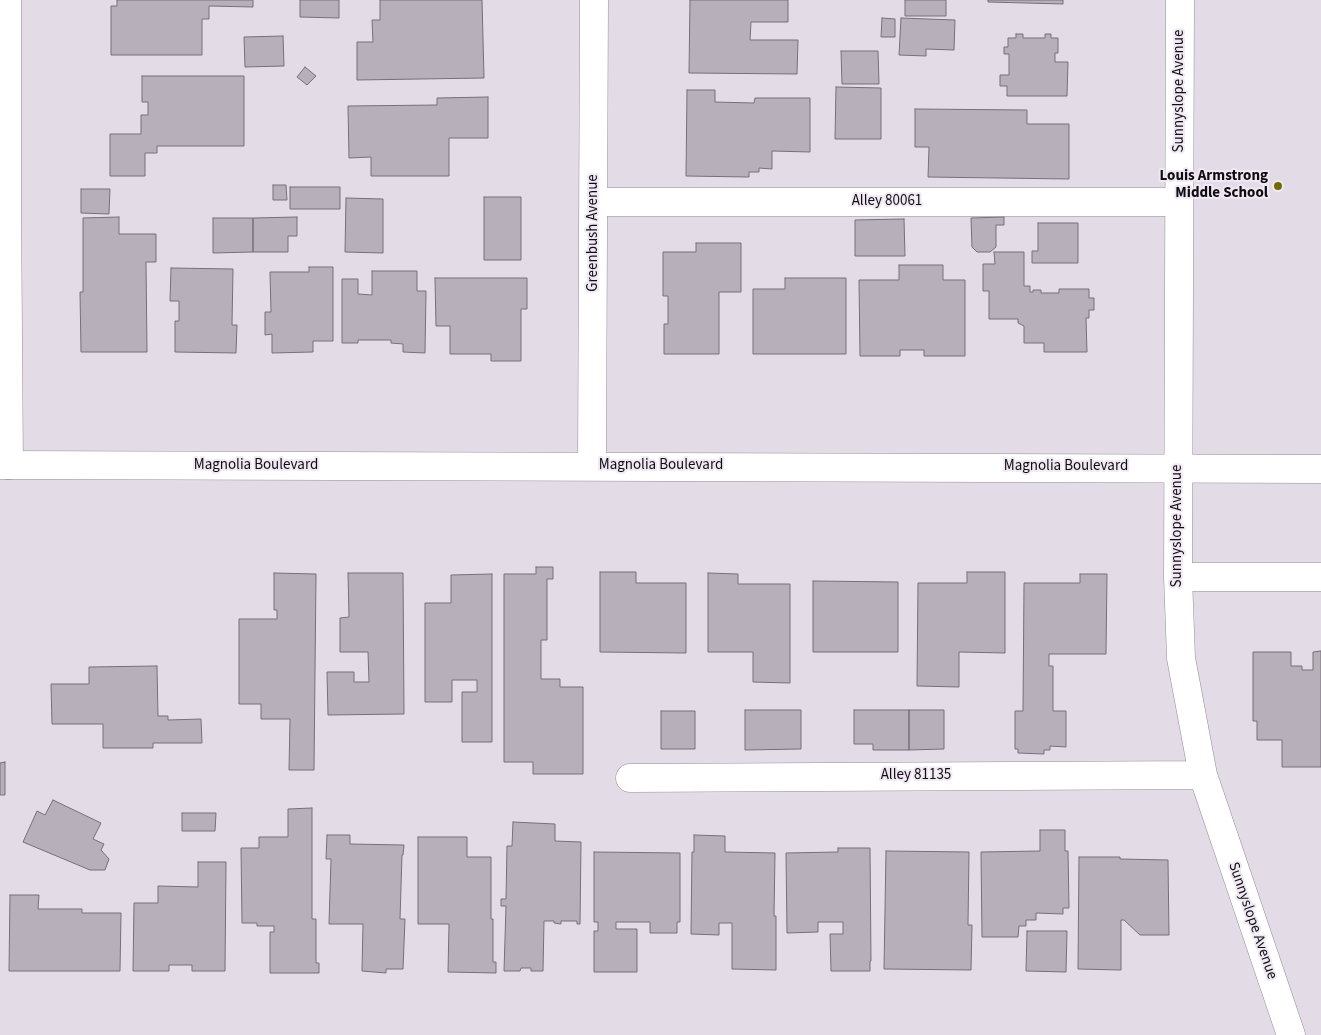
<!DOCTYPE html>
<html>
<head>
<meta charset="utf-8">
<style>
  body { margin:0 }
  canvas { display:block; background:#e3dce7 }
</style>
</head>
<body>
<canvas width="1321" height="1035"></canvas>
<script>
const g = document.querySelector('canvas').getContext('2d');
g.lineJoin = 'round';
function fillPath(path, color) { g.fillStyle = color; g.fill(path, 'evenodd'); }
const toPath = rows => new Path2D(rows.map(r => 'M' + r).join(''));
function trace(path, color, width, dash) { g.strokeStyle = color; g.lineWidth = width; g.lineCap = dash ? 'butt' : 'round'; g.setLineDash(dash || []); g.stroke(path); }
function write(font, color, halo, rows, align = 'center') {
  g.font = font + ' "Source Sans 3",sans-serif'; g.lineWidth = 4; g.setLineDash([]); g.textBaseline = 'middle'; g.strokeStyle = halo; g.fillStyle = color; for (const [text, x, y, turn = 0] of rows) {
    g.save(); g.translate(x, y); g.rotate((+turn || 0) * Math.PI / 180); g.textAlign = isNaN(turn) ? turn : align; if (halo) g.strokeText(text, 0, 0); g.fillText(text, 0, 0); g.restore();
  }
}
const building = toPath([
  [117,0,253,0,253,7,209,6,209,19,202,19,202,55,111,55,111,6,117,6,117,0],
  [300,0,339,0,339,18,300,17,300,0],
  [380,0,482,0,484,78,357,80,357,42,373,42,372,20,380,20,380,0],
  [690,0,788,0,788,22,751,22,750,40,798,40,797,74,689,73,690,0],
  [905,0,946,0,946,16,905,16,905,0],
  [988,0,1063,0,1063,4,988,2,988,0],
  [882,18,895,19,895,37,881,37,882,18],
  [901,18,955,20,954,50,926,49,926,56,899,55,901,18],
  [1016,34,1023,34,1023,38,1045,38,1045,34,1051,34,1051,38,1058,38,1058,53,1055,53,1055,62,1068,62,1067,96,1007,96,1007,86,1000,86,1000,75,1009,75,1009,54,1004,54,1004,47,1008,47,1008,38,1016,38,1016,34],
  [283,36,284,66,245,67,244,37,283,36],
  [841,51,878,51,879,84,842,84,841,51],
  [305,67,316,76,307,85,297,77,305,67],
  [142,76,244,76,244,146,157,146,157,153,145,153,145,176,110,176,110,134,141,134,141,115,148,115,148,102,142,102,142,76],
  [836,87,881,88,881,139,835,139,836,87],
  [687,90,715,90,715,102,754,103,755,98,810,98,810,152,772,151,772,169,759,168,759,172,749,172,749,177,686,176,687,90],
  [488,97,488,138,449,138,449,176,371,176,371,157,349,158,348,106,437,105,437,98,488,97],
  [915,109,1027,110,1027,124,1069,124,1069,179,928,177,929,147,915,147,915,109],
  [273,185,286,185,287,200,273,200,273,185],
  [290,187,340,187,340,209,290,209,290,187],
  [81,189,110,189,109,214,81,213,81,189],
  [484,197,521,197,521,260,484,260,484,197],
  [346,198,383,199,383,253,345,252,346,198],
  [119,217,119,234,156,234,156,262,146,262,147,352,81,352,80,292,83,292,83,218,119,217],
  [297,217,297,236,288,236,288,252,253,252,253,218,297,217],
  [1004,217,1004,225,996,225,996,247,990,252,977,252,972,247,971,218,1004,217],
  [213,218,253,218,253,252,213,253,213,218],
  [904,219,905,256,855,256,855,220,904,219],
  [1038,223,1078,223,1078,263,1032,263,1032,251,1038,251,1038,223],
  [696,243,741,243,741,292,719,292,719,354,664,354,664,324,668,324,668,296,663,296,663,252,696,252,696,243],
  [994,252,1024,252,1024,286,1030,286,1030,292,1033,292,1033,290,1041,290,1041,293,1059,293,1059,289,1089,289,1089,298,1094,298,1094,310,1089,310,1089,318,1086,318,1087,352,1044,352,1044,343,1024,343,1024,326,1018,323,1018,319,989,319,989,291,983,291,983,264,995,264,994,252],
  [899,265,943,265,943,280,965,280,965,356,924,356,924,350,900,350,900,356,860,356,859,280,899,280,899,265],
  [309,267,333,267,333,341,313,341,313,352,272,353,272,334,265,335,265,312,271,312,270,272,309,272,309,267],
  [171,268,233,269,232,325,237,325,236,353,175,352,175,321,179,321,179,301,170,301,171,268],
  [372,271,417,271,417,291,426,291,425,353,403,352,403,344,391,343,391,340,358,340,358,343,342,343,342,279,358,279,358,294,372,295,372,271],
  [435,278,527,278,527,309,521,309,521,361,491,361,491,354,450,354,450,326,436,326,435,278],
  [785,278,846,278,846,354,753,354,753,289,785,289,785,278],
  [536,567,553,567,553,579,547,579,547,640,541,640,541,679,560,679,560,687,583,687,583,774,533,774,533,762,504,762,504,574,536,574,536,567],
  [600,572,636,572,636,583,686,583,686,653,600,652,600,572],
  [967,572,1005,572,1005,653,959,652,959,687,917,686,918,583,967,583,967,572],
  [274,573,316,574,314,770,289,770,290,719,261,719,261,704,239,704,239,619,277,619,277,610,274,610,274,573],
  [348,573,403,573,404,714,328,715,327,672,354,672,354,682,369,682,368,652,340,652,340,618,349,617,348,573],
  [708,573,738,574,738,584,790,584,790,683,753,682,753,652,708,652,708,573],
  [492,574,492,742,462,742,462,692,477,692,477,680,452,680,452,702,425,702,425,603,451,603,451,575,492,574],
  [1080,574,1107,574,1106,654,1049,654,1049,666,1053,666,1053,711,1066,711,1066,747,1050,746,1050,750,1044,750,1044,754,1018,753,1018,749,1015,749,1015,711,1023,711,1024,583,1080,583,1080,574],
  [813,581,898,582,898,652,813,652,813,581],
  [1321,651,1321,767,1282,767,1282,740,1257,740,1257,721,1253,721,1253,652,1291,652,1291,666,1302,666,1302,670,1313,670,1313,652,1321,651],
  [157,666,158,716,168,716,168,720,201,719,202,743,153,743,153,748,103,748,103,724,52,724,51,684,89,684,89,667,157,666],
  [745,710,801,710,801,749,745,750,745,710],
  [854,710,909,710,909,750,873,750,873,744,854,744,854,710],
  [909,710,944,710,944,749,909,750,909,710],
  [661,711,695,711,695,749,661,749,661,711],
  [5,762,5,795,0,795,0,763,5,762],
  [53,800,101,823,93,839,104,844,101,850,109,859,105,870,90,870,23,842,37,811,45,815,53,800],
  [312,808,312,919,316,919,316,963,319,963,319,973,270,973,270,932,274,932,274,926,257,926,257,923,242,923,241,848,259,848,259,837,288,837,288,809,312,808],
  [182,813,216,813,215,831,182,831,182,813],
  [513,822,555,824,555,841,581,842,580,924,577,924,577,921,561,921,561,924,554,923,554,921,544,921,543,971,531,971,531,968,521,968,520,971,504,971,506,906,501,906,501,899,506,899,507,846,512,846,513,822],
  [1040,830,1065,830,1065,851,1068,851,1069,908,1063,908,1063,914,1036,913,1036,920,1026,920,1026,926,1019,926,1018,937,982,937,981,852,1040,851,1040,830],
  [327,835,350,835,350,844,404,845,403,855,402,855,400,919,405,919,403,969,386,969,386,973,362,971,363,924,329,924,331,859,326,859,327,835],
  [694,835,725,836,725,852,775,853,774,916,776,916,776,970,732,969,732,923,719,923,719,935,691,934,692,852,694,852,694,835],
  [418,837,467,837,467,857,491,857,491,919,493,919,493,962,496,962,496,973,448,972,449,924,418,924,418,837],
  [838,848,870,848,871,961,870,961,870,971,831,971,830,934,843,934,843,922,818,922,818,932,787,933,786,853,838,852,838,848],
  [886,851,969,852,968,925,972,925,971,970,884,969,886,851],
  [594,852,680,853,680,922,677,922,677,933,650,933,650,922,616,922,616,929,637,929,637,972,594,972,594,931,598,931,598,922,594,922,594,852],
  [1079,857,1120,857,1120,859,1168,860,1169,935,1140,935,1124,920,1121,920,1121,970,1078,969,1079,857],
  [198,862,226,862,225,971,192,971,192,965,169,965,169,971,133,971,134,903,158,903,158,886,198,887,198,862],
  [10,895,39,895,38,909,82,909,82,913,121,913,120,971,9,971,10,895],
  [1027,931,1067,931,1066,972,1026,971,1027,931]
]);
fillPath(building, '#b7b0ba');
trace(building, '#767079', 1);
const minor = toPath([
  [7,0,7,200,9,465],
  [1180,0,1178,577,1181,658,1203,775,1291,1035],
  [594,202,1179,202],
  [592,466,594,0],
  [1178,577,1321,577],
  [630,778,1203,775]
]);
const major = toPath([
  [0,465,1321,469]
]);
trace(minor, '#948d97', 29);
trace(major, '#948d97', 29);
trace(minor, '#fff', 28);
trace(major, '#fff', 28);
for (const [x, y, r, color] of [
  [1278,186,5,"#726a02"]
]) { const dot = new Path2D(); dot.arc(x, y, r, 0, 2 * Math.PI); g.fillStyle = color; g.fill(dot); trace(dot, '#f0e9f4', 2); }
write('15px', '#0f0d11', '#f0e9f4', [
  ["Sunnyslope Avenue",1180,91,-90],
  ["Alley 80061",887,202],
  ["Greenbush Avenue",594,233,-90],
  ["Magnolia Boulevard",256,466],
  ["Magnolia Boulevard",661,466],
  ["Magnolia Boulevard",1066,467],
  ["Sunnyslope Avenue",1178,526,-90],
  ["Alley 81135",916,776],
  ["Sunnyslope Avenue",1252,921,71]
]);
write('bold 15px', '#0f0d11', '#f0e9f4', [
  ["Louis Armstrong",1268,177],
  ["Middle School",1268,194]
], 'right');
</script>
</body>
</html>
